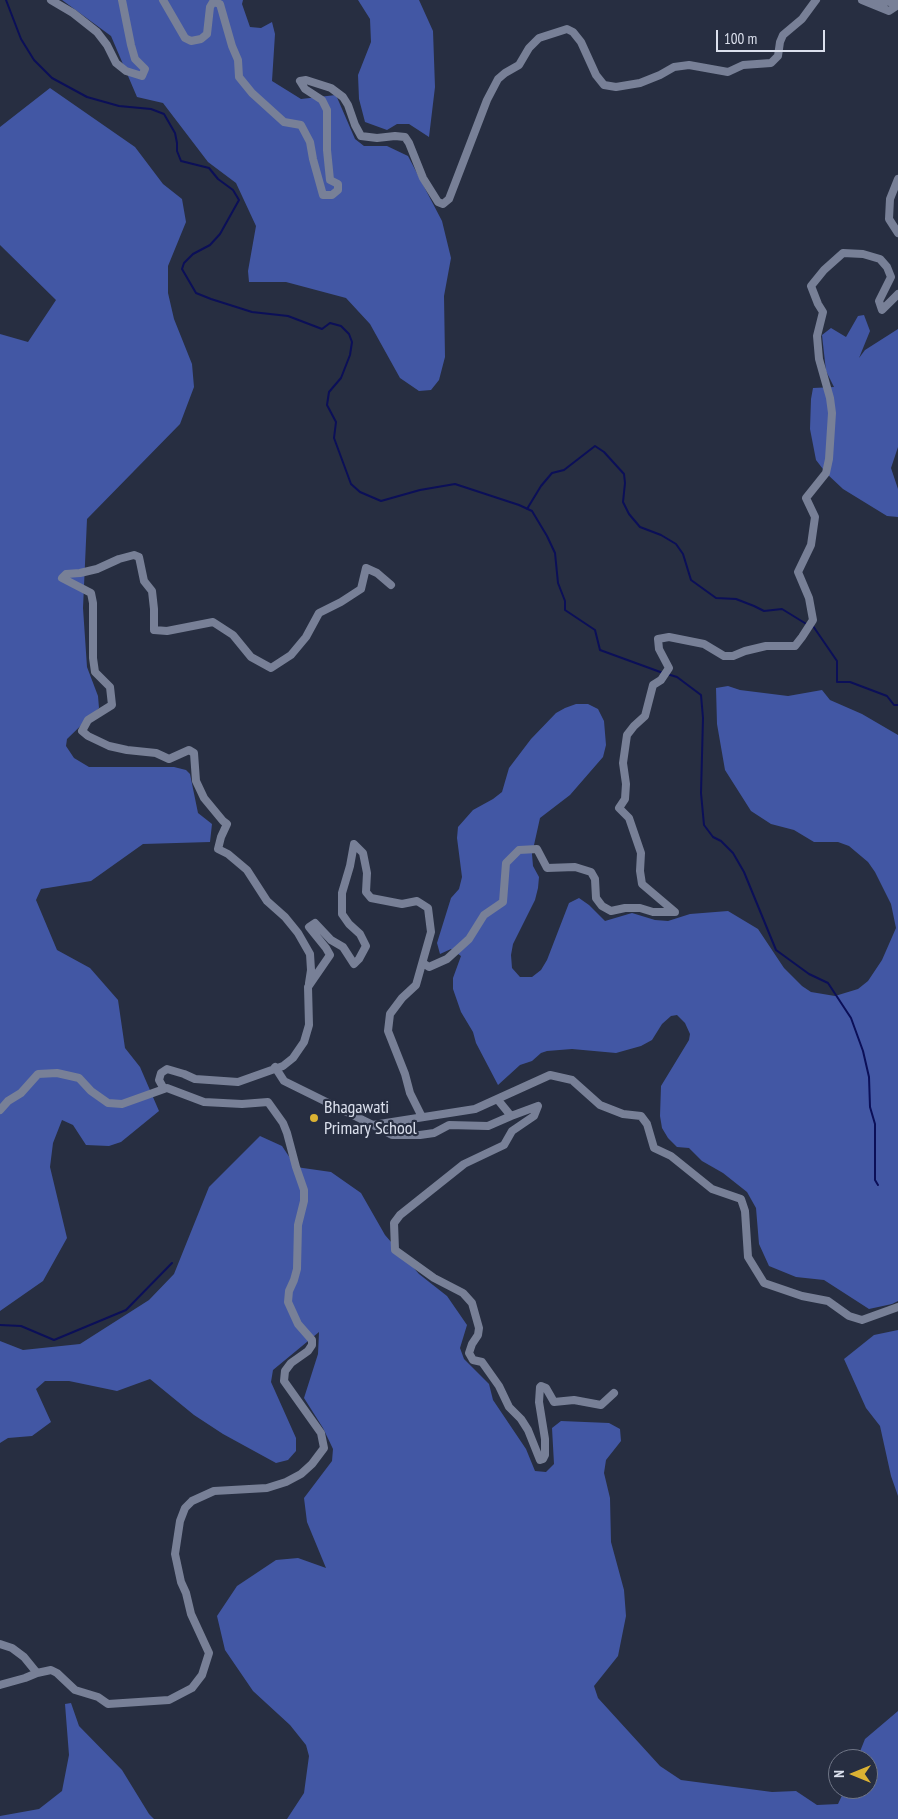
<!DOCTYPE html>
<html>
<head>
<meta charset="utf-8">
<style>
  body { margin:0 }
  #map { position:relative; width:898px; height:1819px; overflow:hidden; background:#272e41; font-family:"PT Sans Narrow",sans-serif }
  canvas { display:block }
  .north { position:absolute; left:828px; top:1749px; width:50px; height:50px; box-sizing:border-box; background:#272e41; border:1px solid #6f7586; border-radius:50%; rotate:270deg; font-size:14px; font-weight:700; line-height:20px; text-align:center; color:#dbe0ed }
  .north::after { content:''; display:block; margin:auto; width:18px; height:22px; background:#dbb233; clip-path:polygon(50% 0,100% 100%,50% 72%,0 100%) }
  .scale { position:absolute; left:716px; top:30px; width:109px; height:22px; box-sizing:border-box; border:2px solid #dbe0ed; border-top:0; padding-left:6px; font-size:15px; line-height:18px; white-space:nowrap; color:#dbe0ed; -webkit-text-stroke:4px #272e41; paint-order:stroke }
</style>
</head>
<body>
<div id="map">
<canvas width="898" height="1819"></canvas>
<div class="north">N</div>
<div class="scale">100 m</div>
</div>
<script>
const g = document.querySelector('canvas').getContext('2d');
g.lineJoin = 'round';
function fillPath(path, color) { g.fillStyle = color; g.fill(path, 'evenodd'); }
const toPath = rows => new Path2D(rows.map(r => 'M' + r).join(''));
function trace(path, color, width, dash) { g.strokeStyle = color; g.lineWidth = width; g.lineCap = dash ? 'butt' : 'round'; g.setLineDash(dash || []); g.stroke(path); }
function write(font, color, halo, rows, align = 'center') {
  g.font = font + ' "PT Sans Narrow",sans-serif'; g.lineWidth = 4.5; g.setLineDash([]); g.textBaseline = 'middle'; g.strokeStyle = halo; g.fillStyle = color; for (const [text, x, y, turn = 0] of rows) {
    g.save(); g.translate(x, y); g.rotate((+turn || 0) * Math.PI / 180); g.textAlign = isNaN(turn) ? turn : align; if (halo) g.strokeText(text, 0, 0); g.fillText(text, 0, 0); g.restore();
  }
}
fillPath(toPath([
  [62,0,243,0,242,4,250,27,261,28,272,22,275,34,272,81,301,99,336,95,355,139,364,146,387,146,408,156,442,221,451,258,444,296,445,357,439,380,431,390,419,391,400,378,370,324,346,298,286,282,249,282,248,271,256,226,236,183,208,162,163,103,137,97,111,36],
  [358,0,419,0,433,31,435,87,429,137,409,124,397,124,387,130,365,122,359,99,358,75,371,42,370,19],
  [50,88,135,147,163,184,182,199,186,222,168,266,168,293,174,319,192,364,194,387,180,424,87,519,83,608,87,667,98,696,99,708,67,739,66,746,74,758,89,767,174,767,186,770,190,774,198,813,212,824,210,842,143,844,91,881,41,889,36,900,57,950,90,968,118,1000,125,1048,140,1067,159,1111,121,1142,109,1146,86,1145,73,1125,62,1120,53,1143,50,1167,67,1238,43,1281,0,1311,0,334,28,342,56,300,0,245,0,127],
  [864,315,870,331,859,358,865,350,898,329,898,447,891,468,898,489,898,517,887,516,843,489,826,473,816,460,810,429,811,399,813,388,834,387,826,371,822,335,831,328,846,337,858,316],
  [728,686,740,690,788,696,822,690,830,700,862,714,898,735,898,1301,892,1304,869,1309,824,1280,796,1277,769,1266,759,1244,756,1208,747,1192,723,1173,702,1161,689,1148,677,1147,668,1138,662,1128,660,1116,661,1086,689,1040,690,1034,685,1023,677,1015,671,1016,662,1024,652,1040,641,1046,616,1053,572,1049,547,1051,541,1053,532,1061,520,1065,498,1085,476,1043,473,1032,461,1012,453,989,453,978,461,956,451,949,440,954,437,943,451,898,459,889,462,877,457,838,458,827,473,810,493,799,502,792,509,768,531,739,556,713,565,708,576,704,588,704,598,709,604,721,606,745,603,757,570,795,540,818,532,854,533,866,539,877,538,888,535,900,513,944,511,955,512,968,520,977,532,977,541,970,547,960,569,903,579,898,589,905,605,921,632,913,655,920,668,921,690,914,728,911,758,929,784,968,802,986,811,992,835,996,858,989,868,981,882,960,896,928,891,904,875,872,868,862,849,846,838,842,814,842,794,830,771,824,751,811,725,770,717,724,716,688],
  [260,1136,282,1146,296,1167,331,1172,361,1193,385,1235,419,1274,447,1296,467,1325,460,1348,464,1359,489,1384,493,1400,526,1449,535,1471,546,1472,554,1464,552,1428,561,1421,609,1423,620,1429,621,1441,606,1460,604,1473,610,1498,611,1542,624,1590,626,1616,618,1656,594,1686,598,1698,660,1766,681,1780,772,1792,796,1791,817,1805,838,1804,845,1789,868,1789,868,1759,857,1759,865,1739,898,1711,898,1819,287,1819,304,1793,309,1756,306,1745,290,1725,253,1691,225,1650,217,1616,237,1586,276,1560,298,1558,326,1568,307,1522,304,1498,332,1461,333,1449,323,1428,304,1398,318,1354,319,1332,273,1370,271,1382,296,1438,296,1451,288,1460,276,1463,223,1434,194,1415,150,1379,117,1391,69,1381,45,1381,36,1389,51,1422,32,1436,8,1438,0,1443,0,1341,23,1350,80,1344,149,1300,174,1274,209,1187],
  [898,1330,898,1496,891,1476,880,1426,866,1408,844,1359,874,1335],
  [71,1703,79,1726,122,1770,149,1814,154,1819,0,1819,0,1816,39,1809,62,1791,69,1755,65,1704]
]), '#4257a4');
trace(toPath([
  [6,0,21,39,34,60,52,78,87,97,119,106,151,109,164,114,175,133,177,143,177,151,181,161,209,168,218,179,233,190,239,200,220,234,210,245,193,254,184,263,182,269,196,293,211,299,252,312,288,316,322,329,330,323,341,326,349,334,352,342,350,355,341,378,329,392,327,405,336,422,334,438,351,484,360,492,381,501,420,490,455,484,519,505,532,511,547,536,555,553,558,583,565,601,565,610,595,630,600,650,663,673],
  [527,509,541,486,552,473,564,470,595,446,604,452,624,474,625,483,623,502,629,514,640,527,661,535,676,544,683,554,691,580,716,598,736,599,754,606,764,611,782,609,808,625],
  [813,626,837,661,837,682,850,682,887,696,894,705,898,705],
  [667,674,677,677,701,695,703,718,701,793,704,825,713,837,721,841,733,853,744,872,776,950,809,974,828,983,851,1018,863,1051,869,1077,870,1107,875,1124,875,1180,878,1185],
  [0,1325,21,1326,54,1340,126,1310,172,1263]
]), '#0b0f58', 2);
trace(toPath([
  [51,0,73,13,97,32,107,45,116,63,126,71,142,76,145,69,135,59,131,45,122,0],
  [163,0,185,38,191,41,201,39,207,34,210,7,213,2,220,4,232,46,238,60,239,77,252,93,284,122,301,125,310,142,313,159,323,195,332,195,338,190,338,184,330,180,327,150,327,110,322,100,305,89,300,81,306,80,331,88,343,97,348,105,355,125,361,136,377,138,395,136,405,137,409,143,423,178,438,202,443,204,449,199,487,100,498,79,505,73,519,65,529,48,539,38,567,29,573,32,581,42,596,75,604,85,616,87,640,83,660,75,674,67,689,65,728,72,743,65,771,63,778,56,780,42,783,35,802,19,816,0],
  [862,0,889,11,898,5],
  [874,0,898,3],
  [898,179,890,199,889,219,898,233],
  [423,963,429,967,447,959,469,939,484,915,503,902,506,863,519,850,537,849,547,868,575,867,591,872,595,879,596,898,602,906,611,911,625,908,640,908,653,912,675,912,642,884,640,871,641,853,629,818,619,808,625,799,626,784,623,763,627,735,634,726,645,716,653,685,661,680,669,668,659,649,658,639,669,637,704,644,724,656,733,656,745,651,766,646,795,646,802,637,813,620,809,598,798,572,811,545,815,517,806,498,826,473,829,459,832,413,830,398,819,359,817,336,823,312,818,304,811,286,824,270,843,253,863,254,880,259,887,267,891,277,879,301,882,310,898,294],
  [309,983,311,970,310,954,298,933,285,917,267,901,247,870,228,854,218,849,221,837,227,824,223,821,204,798,196,781,194,753,189,750,169,759,156,753,127,750,109,746,88,736,82,731,88,720,112,705,110,687,95,672,93,658,93,603,91,593,62,578,66,574,80,573,97,569,119,559,134,555,139,557,144,581,152,591,154,609,154,630,167,631,213,622,233,635,251,657,271,668,291,655,306,637,319,613,341,602,361,589,366,568,377,573,391,585],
  [275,1067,284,1081,373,1125,475,1109,550,1075,572,1080,600,1105,623,1114,641,1116,647,1124,654,1148,671,1156,712,1189,741,1199,745,1211,748,1257,764,1283,802,1296,828,1301,849,1316,862,1320,898,1307],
  [498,1100,511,1116,538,1106,534,1116,512,1131,504,1145,464,1164,400,1215,394,1223,395,1250,434,1278,463,1293,472,1303,479,1328,478,1335,472,1344,469,1353,473,1360,482,1362,499,1386,509,1407,521,1419,528,1430,540,1460,543,1459,545,1455,545,1439,539,1402,540,1387,541,1386,546,1388,554,1402,574,1400,601,1405,614,1393],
  [0,1110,8,1101,21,1093,38,1074,57,1073,79,1078,91,1091,108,1103,122,1104,164,1089],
  [373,1125,392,1135,420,1135,434,1133,449,1125,488,1126,511,1116],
  [0,1644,12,1648,24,1657,37,1673],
  [0,1685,25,1678,37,1673,51,1670,57,1673,75,1690,98,1697,108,1704,169,1700,192,1688,202,1675,209,1653,191,1614,186,1593,181,1582,175,1554,180,1521,185,1508,192,1501,214,1491,267,1488,286,1482,301,1474,312,1464,324,1448,321,1433,284,1381,285,1371,291,1363,308,1351,312,1345,312,1340,298,1324,288,1302,289,1291,294,1280,297,1269,298,1225,304,1201,304,1190,296,1167,287,1133,283,1123,268,1102,242,1104,204,1102,167,1088,164,1089,159,1080,161,1073,167,1069,184,1074,195,1079,238,1082,283,1066,293,1058,304,1042,309,1025,308,987,330,955,326,948,309,927,315,923,331,940,343,947,354,964,359,959,366,946,360,934,349,924,342,914,342,893,350,866,354,844,363,853,367,873,366,892,371,898,402,904,417,901,428,908,431,932,416,985,402,998,390,1014,388,1031,405,1074,410,1093,422,1117]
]), '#788097', 8);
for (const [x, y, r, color] of [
  [314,1118,5,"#dbb233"]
]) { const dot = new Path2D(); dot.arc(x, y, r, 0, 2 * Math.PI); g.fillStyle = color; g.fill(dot); trace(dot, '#272e41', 2); }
write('18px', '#dbe0ed', '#272e41', [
  ["Bhagawati",324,1108],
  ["Primary School",324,1129]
], 'left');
</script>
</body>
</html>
